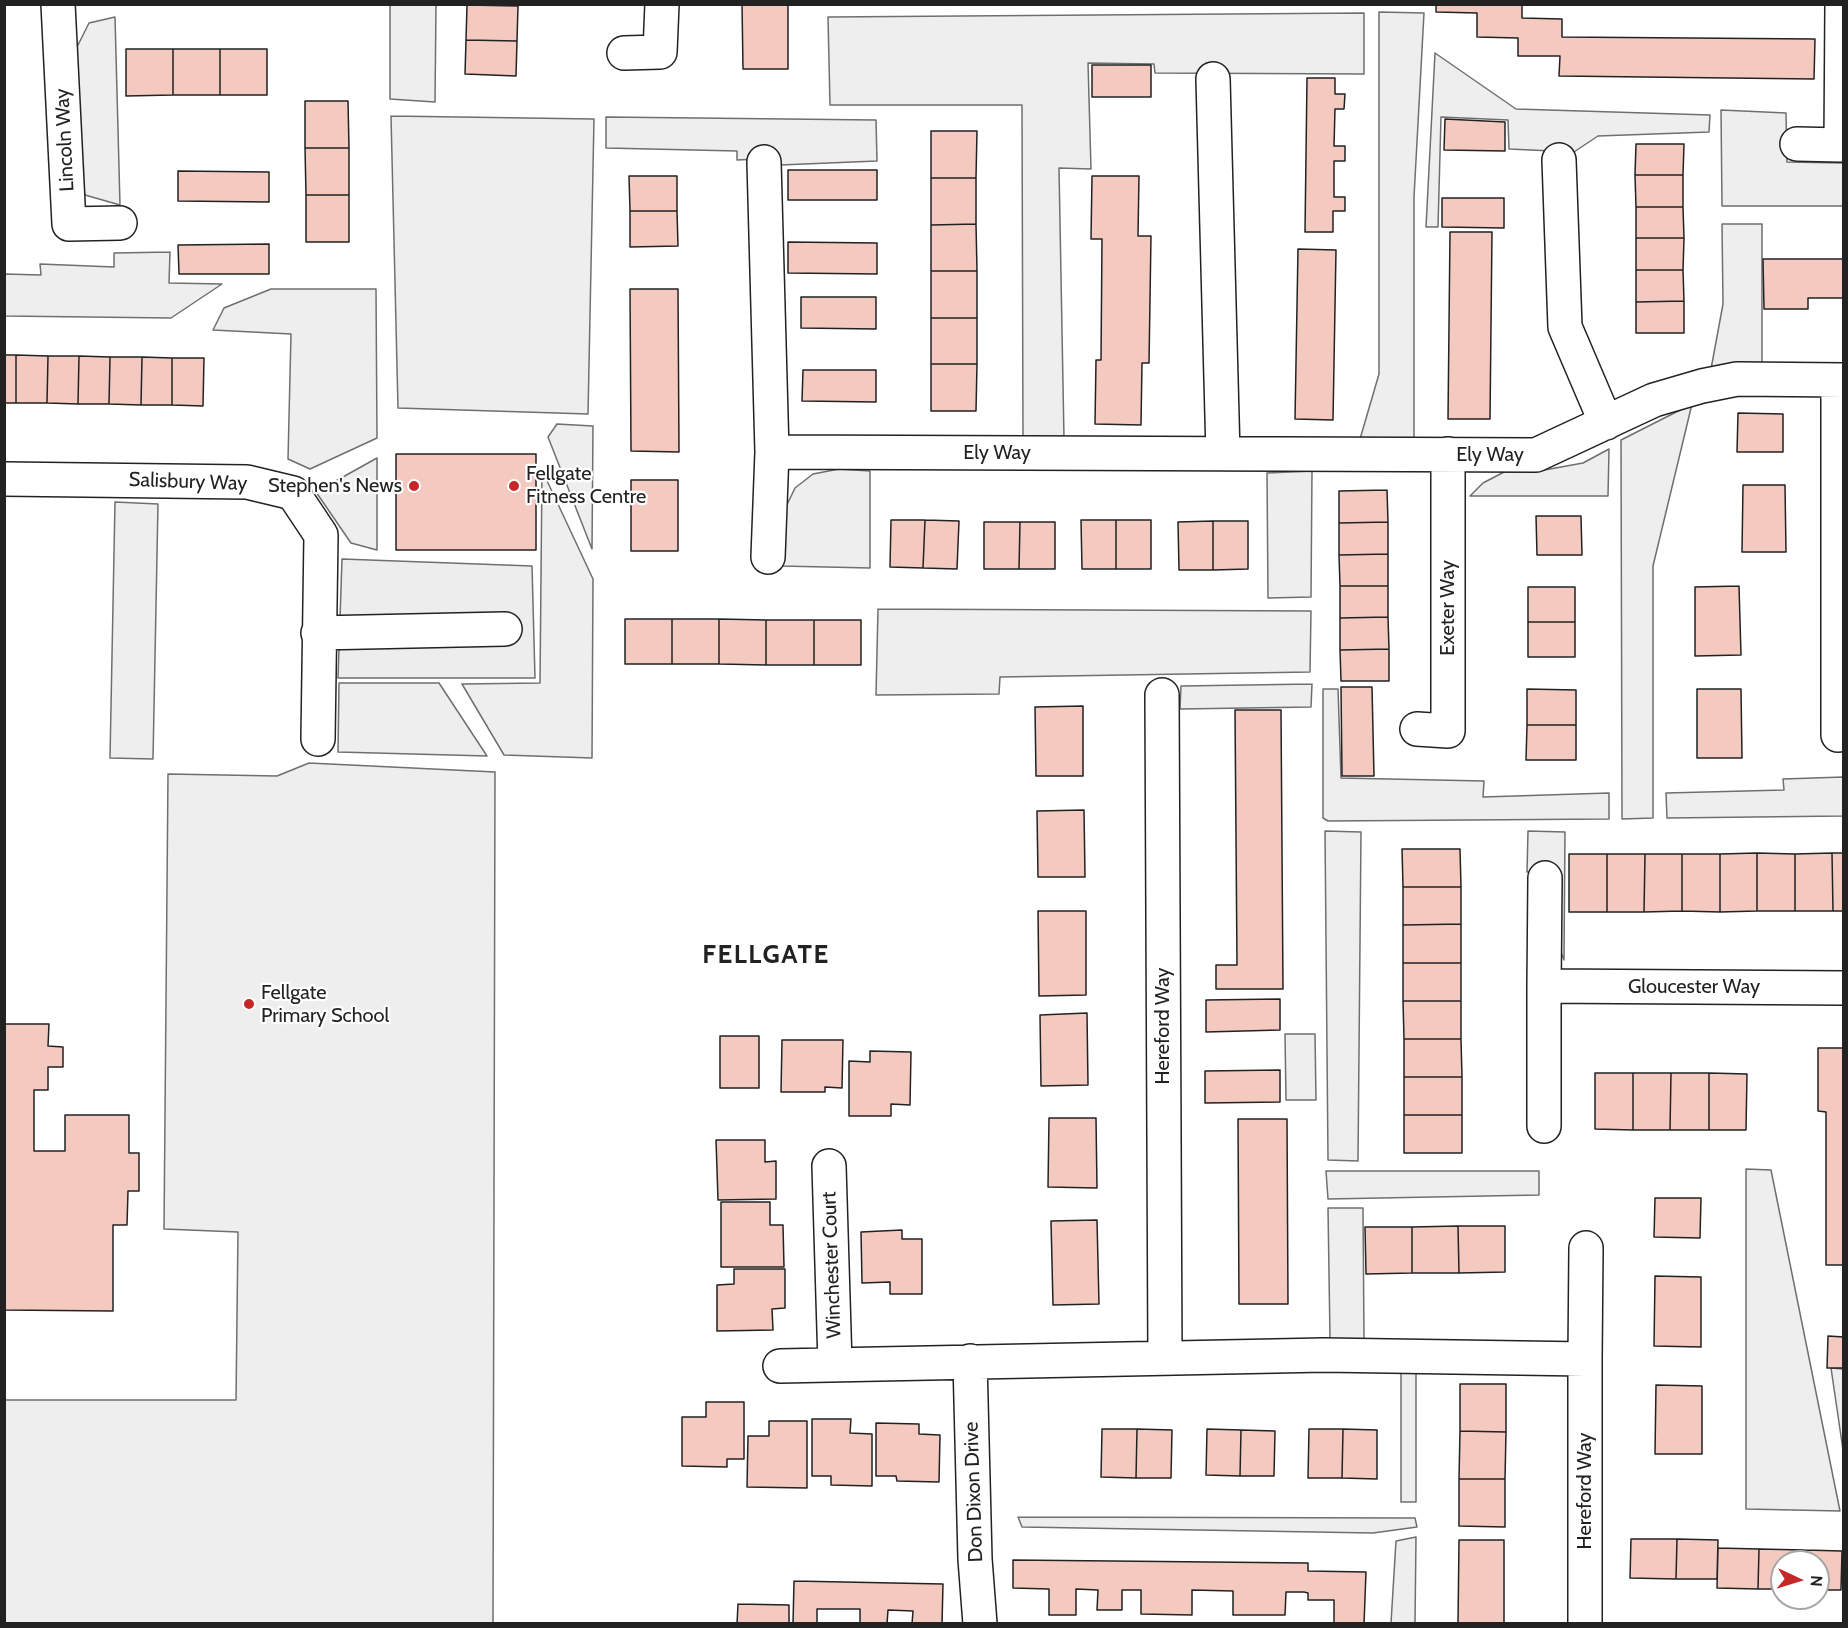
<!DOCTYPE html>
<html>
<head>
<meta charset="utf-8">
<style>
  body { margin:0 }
  #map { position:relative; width:1848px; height:1628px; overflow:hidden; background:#fff; font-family:Cabin,sans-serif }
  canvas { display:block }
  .frame { position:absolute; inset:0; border:6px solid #222; pointer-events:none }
  .north { position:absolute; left:1770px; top:1550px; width:60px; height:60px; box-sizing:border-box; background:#fff; border:2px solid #a7a7a7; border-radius:50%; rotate:94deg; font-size:16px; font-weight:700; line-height:24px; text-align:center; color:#222 }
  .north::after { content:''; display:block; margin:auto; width:21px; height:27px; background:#c62828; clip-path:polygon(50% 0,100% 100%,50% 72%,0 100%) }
</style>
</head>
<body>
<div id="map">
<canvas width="1848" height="1628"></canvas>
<div class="frame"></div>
<div class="north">N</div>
</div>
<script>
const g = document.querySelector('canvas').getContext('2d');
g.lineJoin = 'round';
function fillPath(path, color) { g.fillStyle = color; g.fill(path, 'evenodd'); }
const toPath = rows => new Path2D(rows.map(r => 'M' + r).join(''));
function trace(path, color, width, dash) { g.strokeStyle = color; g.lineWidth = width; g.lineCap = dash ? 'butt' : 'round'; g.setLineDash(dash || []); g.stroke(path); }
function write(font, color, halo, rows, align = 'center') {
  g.font = font + ' Cabin,sans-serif'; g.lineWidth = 4.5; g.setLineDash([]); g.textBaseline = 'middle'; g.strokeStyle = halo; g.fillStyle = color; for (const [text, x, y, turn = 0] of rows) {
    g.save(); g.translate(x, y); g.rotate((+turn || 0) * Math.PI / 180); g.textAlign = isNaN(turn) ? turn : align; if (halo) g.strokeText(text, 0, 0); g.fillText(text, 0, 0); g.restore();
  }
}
const green = toPath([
  [390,5,436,5,435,102,390,99,390,5],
  [1379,12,1424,13,1414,197,1414,438,1360,439,1379,374,1379,12],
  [1364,13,1364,74,1155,73,1154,64,1088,63,1091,169,1059,168,1064,438,1023,437,1022,105,830,105,828,17,1364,13],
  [115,17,120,205,85,195,75,164,74,53,89,23,115,17],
  [1435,53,1516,109,1710,115,1709,132,1598,136,1574,152,1509,149,1508,120,1441,117,1438,227,1426,227,1435,53],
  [1721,110,1786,113,1787,162,1843,163,1843,206,1722,206,1721,110],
  [391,116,594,119,588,414,398,408,391,116],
  [606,117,876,120,877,161,780,165,780,158,737,160,737,151,606,148,606,117],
  [1722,224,1762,224,1762,366,1711,369,1723,304,1722,224],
  [170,252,169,283,222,284,171,318,5,316,5,274,41,275,40,264,114,267,114,253,170,252],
  [271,289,376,289,377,438,310,469,288,459,291,334,213,330,224,308,271,289],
  [1692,404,1653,566,1653,818,1622,819,1621,440,1692,404],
  [557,424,593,426,592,549,548,437,557,424],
  [1609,449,1608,496,1470,496,1483,483,1504,472,1539,471,1583,463,1609,449],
  [377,458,377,550,351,543,316,492,377,458],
  [839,469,870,471,870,568,781,566,783,513,795,488,813,474,839,469],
  [542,470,593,579,592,758,504,755,462,684,540,683,542,470],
  [1312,471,1311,597,1268,598,1267,473,1312,471],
  [115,502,158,504,153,759,110,758,115,502],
  [878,609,1311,611,1310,672,1000,677,999,694,876,695,878,609],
  [339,683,439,683,487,756,338,752,339,683],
  [1312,684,1311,707,1180,709,1181,686,1312,684],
  [1323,689,1338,689,1341,778,1484,781,1483,797,1609,793,1609,819,1328,821,1323,818,1323,689],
  [309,763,495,772,493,1623,5,1623,5,1400,236,1400,238,1232,164,1229,168,774,277,776,309,763],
  [1843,777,1843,816,1667,818,1666,793,1784,790,1783,779,1843,777],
  [1325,831,1361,832,1358,1161,1328,1160,1325,831],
  [1528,831,1565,832,1564,960,1555,937,1555,870,1527,872,1528,831],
  [1285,1034,1315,1034,1316,1100,1286,1100,1285,1034],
  [1746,1169,1771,1170,1840,1511,1746,1509,1746,1169],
  [1326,1171,1539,1171,1539,1195,1328,1199,1326,1171],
  [1328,1208,1363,1208,1364,1339,1330,1339,1328,1208],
  [1401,1368,1416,1369,1416,1502,1401,1502,1401,1368],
  [1831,1368,1843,1369,1843,1450,1831,1368],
  [1018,1517,1415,1518,1417,1527,1373,1533,1022,1527,1018,1517],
  [1416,1537,1415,1623,1391,1623,1396,1541,1416,1537]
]);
fillPath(green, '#eee');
trace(green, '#6f6f6f', 1.5);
const parking = toPath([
  [342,559,532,566,535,678,338,678,342,559]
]);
fillPath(parking, '#ededed');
trace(parking, '#6f6f6f', 1.5);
const building = toPath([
  [742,4,788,4,788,69,743,69,742,4],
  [1436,4,1522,4,1522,18,1562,19,1562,37,1815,39,1814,79,1559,76,1560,56,1518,56,1518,38,1477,37,1477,13,1436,12,1436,4],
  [467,5,518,6,517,41,466,40,467,5],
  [466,40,517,41,516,76,465,74,466,40],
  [126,49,173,49,173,95,126,96,126,49],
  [173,49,220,49,220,95,173,95,173,49],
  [220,49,267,49,267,95,220,95,220,49],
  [1092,65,1151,65,1151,97,1092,97,1092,65],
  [1307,78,1335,78,1335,94,1345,94,1344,109,1335,109,1334,146,1345,146,1345,161,1334,161,1334,197,1345,197,1345,211,1333,211,1333,232,1305,232,1307,78],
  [305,101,348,101,349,148,305,148,305,101],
  [1445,119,1505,122,1505,151,1444,150,1445,119],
  [931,131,977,131,976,178,931,178,931,131],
  [1636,144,1684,144,1683,175,1635,175,1636,144],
  [305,148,349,148,349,195,306,195,305,148],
  [788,170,877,170,877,200,788,200,788,170],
  [178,171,269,172,269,202,178,201,178,171],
  [1635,175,1683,175,1683,207,1636,207,1635,175],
  [629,176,677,176,677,211,630,211,629,176],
  [1092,176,1139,176,1138,236,1151,236,1149,363,1142,363,1141,425,1095,424,1096,360,1101,360,1102,239,1091,239,1092,176],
  [931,178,976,178,976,224,931,225,931,178],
  [306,195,349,195,349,242,306,242,306,195],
  [1442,198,1504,198,1504,228,1442,227,1442,198],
  [1636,207,1683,207,1684,238,1636,238,1636,207],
  [630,211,677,211,678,246,630,247,630,211],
  [976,224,977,271,931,271,931,225,976,224],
  [1450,232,1492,232,1490,419,1448,419,1450,232],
  [1636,238,1684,238,1683,270,1636,270,1636,238],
  [788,242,877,243,877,274,788,273,788,242],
  [269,244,269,274,179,274,178,245,269,244],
  [1298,249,1336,250,1333,420,1295,419,1298,249],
  [1763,259,1844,259,1844,298,1808,298,1808,309,1764,309,1763,259],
  [1636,270,1683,270,1684,301,1636,302,1636,270],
  [931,271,977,271,977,318,931,318,931,271],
  [630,289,678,289,679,452,631,451,630,289],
  [801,297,876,297,876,329,801,328,801,297],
  [1684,301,1684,333,1636,333,1636,302,1684,301],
  [931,318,977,318,977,364,931,364,931,318],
  [4,355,16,355,16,403,4,403,4,355],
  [16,355,48,356,47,403,16,403,16,355],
  [48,356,79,356,78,404,47,403,48,356],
  [79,356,110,357,109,404,78,404,79,356],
  [110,357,142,357,141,405,109,404,110,357],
  [142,357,172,358,172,405,141,405,142,357],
  [172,358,204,358,203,406,172,405,172,358],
  [931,364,977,364,976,411,931,411,931,364],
  [803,370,876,370,876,402,802,401,803,370],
  [1738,413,1783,414,1783,452,1737,452,1738,413],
  [396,454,536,454,536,550,396,550,396,454],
  [631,480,678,480,678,551,631,551,631,480],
  [1743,485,1785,485,1786,552,1742,552,1743,485],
  [1387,490,1388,522,1339,523,1339,491,1387,490],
  [1536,516,1581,516,1582,555,1537,555,1536,516],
  [891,520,925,520,923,568,890,567,891,520],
  [925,520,959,521,957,569,923,568,925,520],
  [1081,520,1116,520,1116,569,1082,569,1081,520],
  [1116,520,1151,520,1151,569,1116,569,1116,520],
  [1213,521,1213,570,1179,570,1178,522,1213,521],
  [1213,521,1248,521,1248,569,1213,570,1213,521],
  [984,522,1020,522,1019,569,984,569,984,522],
  [1020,522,1055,522,1055,569,1019,569,1020,522],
  [1388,522,1388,554,1339,555,1339,523,1388,522],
  [1388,554,1388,586,1340,586,1339,555,1388,554],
  [1340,586,1388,586,1388,617,1340,618,1340,586],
  [1739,586,1741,655,1695,656,1695,587,1739,586],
  [1528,587,1575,587,1575,622,1528,622,1528,587],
  [1388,617,1389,649,1340,650,1340,618,1388,617],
  [625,619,672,619,672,664,625,664,625,619],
  [672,619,719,619,719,664,672,664,672,619],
  [719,619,766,620,766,665,719,664,719,619],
  [766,620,814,620,814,665,766,665,766,620],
  [814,620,861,620,861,665,814,665,814,620],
  [1528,622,1575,622,1575,657,1528,657,1528,622],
  [1389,649,1389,681,1341,681,1340,650,1389,649],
  [1341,687,1372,687,1374,776,1342,776,1341,687],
  [1527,689,1576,690,1576,725,1527,725,1527,689],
  [1697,689,1741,689,1742,758,1697,758,1697,689],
  [1083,706,1083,776,1036,776,1035,707,1083,706],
  [1235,710,1281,710,1283,989,1216,989,1216,965,1237,965,1235,710],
  [1527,725,1576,725,1576,760,1526,760,1527,725],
  [1084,810,1085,877,1038,877,1037,811,1084,810],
  [1402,849,1460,849,1461,887,1403,887,1402,849],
  [1757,853,1757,911,1720,912,1720,854,1757,853],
  [1757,853,1795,854,1795,911,1757,911,1757,853],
  [1832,853,1833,911,1795,911,1795,854,1832,853],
  [1832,853,1844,853,1844,911,1833,911,1832,853],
  [1569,854,1607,854,1607,912,1569,912,1569,854],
  [1607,854,1645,854,1644,912,1607,912,1607,854],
  [1645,854,1682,854,1682,911,1644,912,1645,854],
  [1682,854,1720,854,1720,912,1682,911,1682,854],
  [1403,887,1461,887,1461,924,1403,925,1403,887],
  [1038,911,1086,911,1086,995,1039,996,1038,911],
  [1461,924,1461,963,1403,963,1403,925,1461,924],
  [1403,963,1461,963,1461,1001,1403,1001,1403,963],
  [1280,999,1280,1030,1206,1032,1206,1000,1280,999],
  [1403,1001,1461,1001,1461,1039,1404,1039,1403,1001],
  [1087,1013,1088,1085,1041,1086,1040,1015,1087,1013],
  [4,1024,49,1024,48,1046,63,1047,63,1067,48,1067,48,1090,34,1090,34,1151,65,1151,65,1115,129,1115,129,1153,139,1153,139,1191,128,1191,127,1225,113,1225,113,1311,4,1310,4,1024],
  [720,1036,759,1036,759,1088,720,1088,720,1036],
  [1404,1039,1461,1039,1462,1077,1404,1077,1404,1039],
  [782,1040,843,1040,842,1088,825,1087,825,1092,781,1092,782,1040],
  [1818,1048,1844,1048,1844,1265,1826,1265,1826,1112,1818,1111,1818,1048],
  [870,1051,911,1052,910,1105,891,1104,891,1116,849,1116,849,1061,870,1062,870,1051],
  [1280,1070,1280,1102,1205,1103,1205,1071,1280,1070],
  [1595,1073,1633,1073,1633,1130,1595,1129,1595,1073],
  [1633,1073,1671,1073,1670,1130,1633,1130,1633,1073],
  [1671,1073,1709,1073,1709,1130,1670,1130,1671,1073],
  [1709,1073,1747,1074,1746,1130,1709,1130,1709,1073],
  [1404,1077,1462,1077,1462,1115,1404,1115,1404,1077],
  [1404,1115,1462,1115,1462,1153,1404,1153,1404,1115],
  [1049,1118,1096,1118,1097,1188,1048,1187,1049,1118],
  [1238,1119,1287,1119,1288,1304,1239,1304,1238,1119],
  [716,1140,765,1140,765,1162,776,1161,776,1199,718,1200,716,1140],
  [1655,1198,1701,1198,1700,1238,1654,1237,1655,1198],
  [721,1202,770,1202,770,1225,783,1225,784,1267,721,1267,721,1202],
  [1097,1220,1099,1304,1053,1305,1051,1221,1097,1220],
  [1458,1226,1459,1273,1412,1273,1412,1227,1458,1226],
  [1458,1226,1505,1226,1505,1272,1459,1273,1458,1226],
  [1365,1227,1412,1227,1412,1273,1366,1274,1365,1227],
  [902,1230,902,1239,922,1239,922,1294,890,1294,890,1282,862,1283,861,1232,902,1230],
  [734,1269,785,1269,785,1308,772,1309,773,1330,717,1331,717,1285,734,1284,734,1269],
  [1655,1276,1701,1277,1701,1347,1654,1346,1655,1276],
  [1828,1336,1844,1337,1844,1368,1827,1368,1828,1336],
  [1460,1384,1506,1384,1506,1432,1460,1431,1460,1384],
  [1656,1385,1702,1386,1702,1454,1655,1454,1656,1385],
  [706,1402,744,1402,744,1459,727,1459,727,1467,682,1466,682,1417,706,1417,706,1402],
  [812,1419,851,1419,850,1433,872,1434,872,1486,831,1485,831,1476,812,1476,812,1419],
  [769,1421,807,1421,807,1488,747,1487,748,1436,769,1436,769,1421],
  [876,1423,919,1424,919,1434,940,1435,939,1482,897,1481,896,1476,876,1476,876,1423],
  [1102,1429,1137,1429,1136,1478,1101,1477,1102,1429],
  [1137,1429,1172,1430,1171,1478,1136,1478,1137,1429],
  [1207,1429,1241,1430,1240,1476,1206,1475,1207,1429],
  [1309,1429,1343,1429,1342,1478,1308,1478,1309,1429],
  [1343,1429,1377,1430,1377,1479,1342,1478,1343,1429],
  [1241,1430,1275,1431,1274,1476,1240,1476,1241,1430],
  [1460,1431,1506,1432,1505,1479,1459,1479,1460,1431],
  [1459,1479,1505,1479,1505,1527,1459,1526,1459,1479],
  [1631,1539,1677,1539,1676,1579,1630,1578,1631,1539],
  [1677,1539,1718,1540,1717,1579,1676,1579,1677,1539],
  [1459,1540,1504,1540,1504,1624,1458,1624,1459,1540],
  [1718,1548,1759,1549,1758,1589,1717,1588,1718,1548],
  [1759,1549,1804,1550,1803,1562,1782,1562,1782,1589,1758,1589,1759,1549],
  [1804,1550,1842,1551,1841,1590,1818,1590,1818,1562,1803,1562,1804,1550],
  [1013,1560,1308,1563,1308,1571,1366,1572,1364,1624,1334,1624,1334,1600,1308,1600,1308,1593,1304,1592,1286,1592,1285,1615,1233,1615,1233,1591,1192,1590,1192,1615,1141,1614,1141,1590,1122,1590,1122,1610,1097,1610,1098,1590,1076,1589,1076,1615,1049,1615,1049,1589,1013,1588,1013,1560],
  [794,1581,943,1584,942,1624,912,1624,913,1611,888,1610,887,1624,860,1624,860,1609,817,1609,817,1624,793,1624,794,1581],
  [738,1604,789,1605,789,1624,737,1624,738,1604]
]);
fillPath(building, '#f3c9c0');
trace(building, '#222', 1.5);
const minor = toPath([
  [58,4,69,224,120,223],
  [624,53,660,52,662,4],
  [1213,79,1223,454],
  [1797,144,1841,145,1842,4],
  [1559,160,1565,327,1606,423],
  [764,162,772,452,1536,455,1654,400,1702,386,1737,379,1844,380],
  [4,479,247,482,293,493,321,535,318,739],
  [768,557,772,452],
  [318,633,505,629],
  [1162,695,1165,1357],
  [1417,729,1448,731,1448,454],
  [1838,735,1838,380],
  [1544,986,1545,878],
  [1544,1126,1544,986,1844,988],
  [829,1166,835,1364],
  [1585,1359,1586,1248],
  [970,1361,975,1559,980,1624],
  [780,1366,1324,1355,1585,1359,1585,1624]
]);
trace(minor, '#222', 36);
trace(minor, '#fff', 33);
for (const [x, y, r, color] of [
  [414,486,6,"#c62828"],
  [514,486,6,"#c62828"],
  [249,1004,6,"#c62828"]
]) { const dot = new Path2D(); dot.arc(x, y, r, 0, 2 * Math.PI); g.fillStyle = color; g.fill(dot); trace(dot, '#fff', 2); }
write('20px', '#222', '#fff', [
  ["Lincoln Way",65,140,-93],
  ["Ely Way",997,453],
  ["Ely Way",1490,455],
  ["Salisbury Way",188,482,2],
  ["Exeter Way",1448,608,-90],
  ["Gloucester Way",1694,987],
  ["Hereford Way",1163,1026,-90],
  ["Winchester Court",832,1265,-92],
  ["Hereford Way",1585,1491,-90],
  ["Don Dixon Drive",974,1492,-92]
]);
write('20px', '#222', '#fff', [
  ["Fellgate",526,474],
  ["Fitness Centre",526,497],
  ["Stephen's News",402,486,"right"],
  ["Fellgate",261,993],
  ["Primary School",261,1016]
], 'left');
g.letterSpacing = '1.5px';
write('bold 26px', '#222', '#fff', [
  ["FELLGATE",766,955]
]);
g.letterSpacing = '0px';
</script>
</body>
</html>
